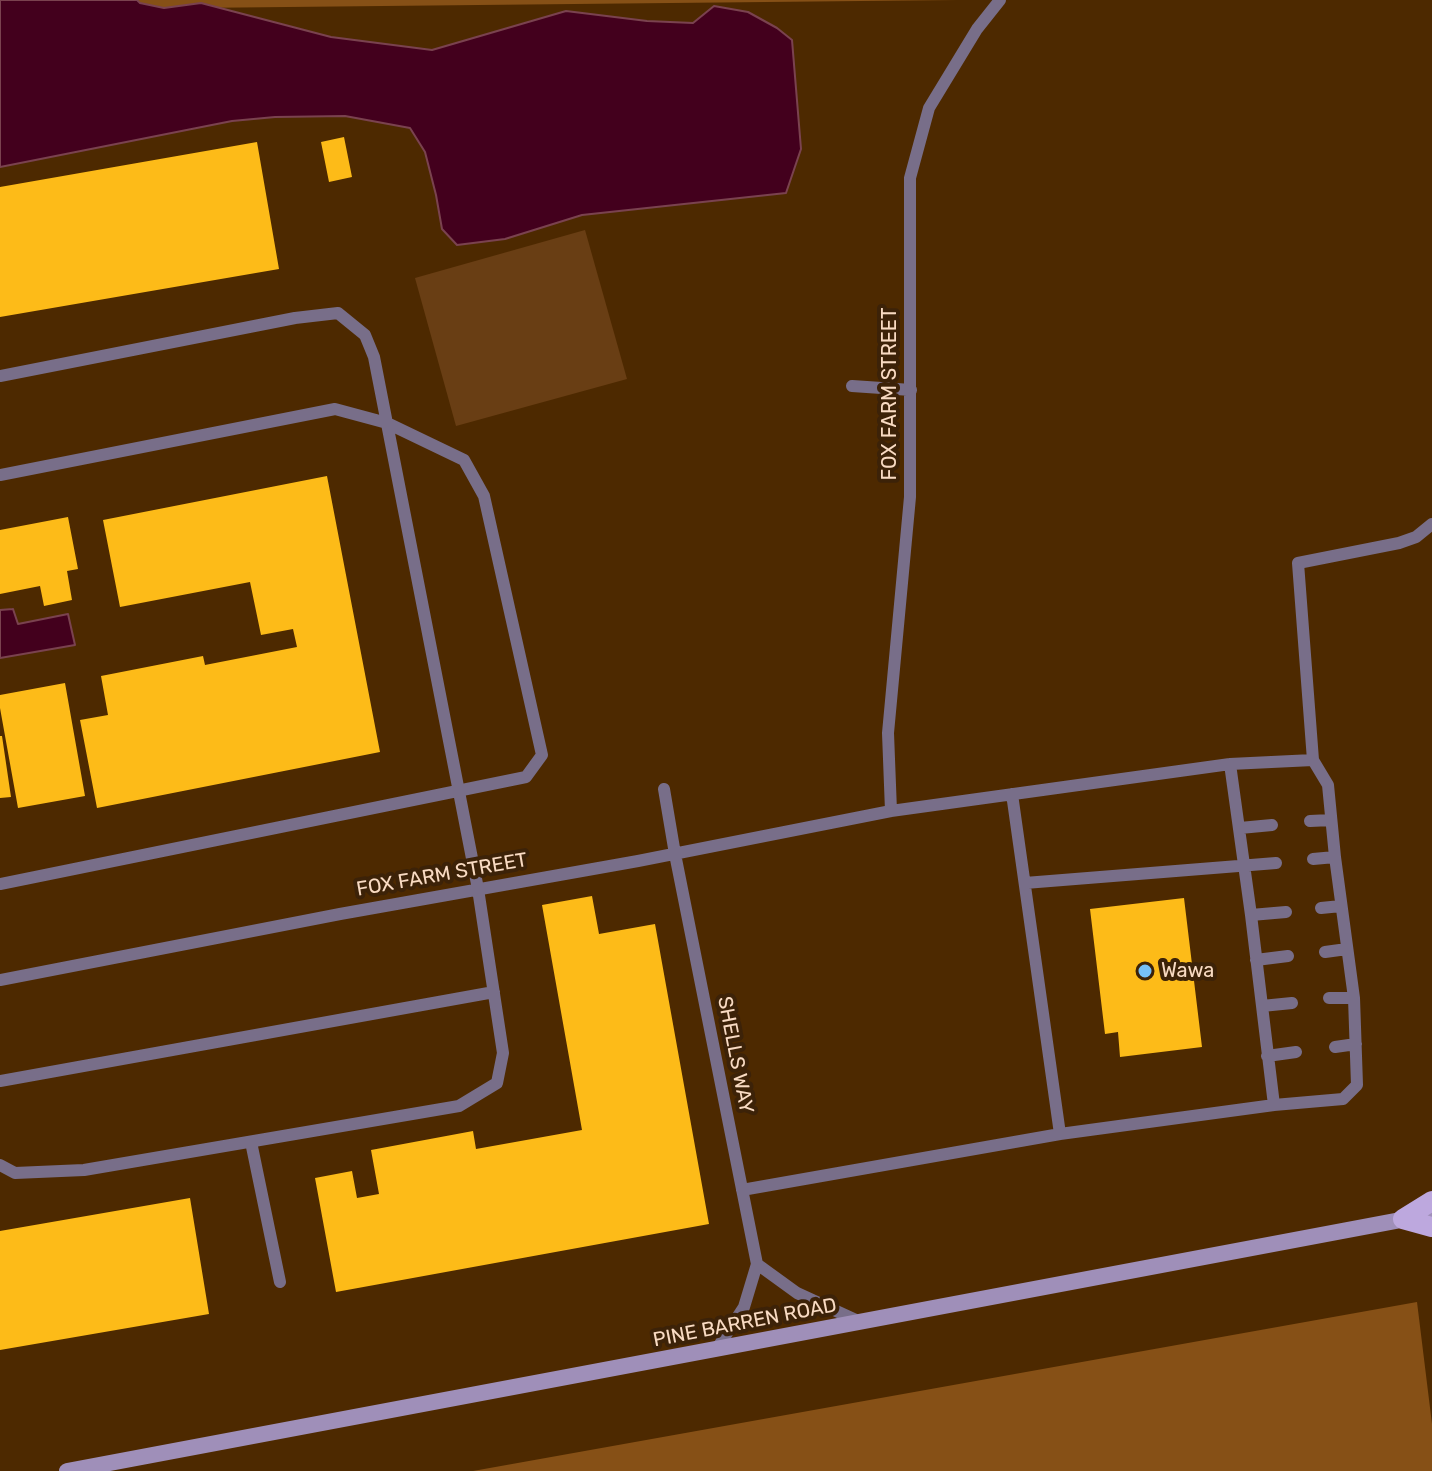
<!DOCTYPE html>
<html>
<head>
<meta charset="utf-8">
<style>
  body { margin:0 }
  canvas { display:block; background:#4d2900 }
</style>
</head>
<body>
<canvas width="1432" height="1471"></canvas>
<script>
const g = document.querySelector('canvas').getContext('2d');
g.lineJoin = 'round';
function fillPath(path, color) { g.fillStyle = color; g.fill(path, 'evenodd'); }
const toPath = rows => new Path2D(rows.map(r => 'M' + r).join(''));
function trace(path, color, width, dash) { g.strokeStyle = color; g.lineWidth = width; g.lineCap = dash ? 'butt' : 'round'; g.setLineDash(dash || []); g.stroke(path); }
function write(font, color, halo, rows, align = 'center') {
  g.font = font + ' Rubik,sans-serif'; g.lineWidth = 8; g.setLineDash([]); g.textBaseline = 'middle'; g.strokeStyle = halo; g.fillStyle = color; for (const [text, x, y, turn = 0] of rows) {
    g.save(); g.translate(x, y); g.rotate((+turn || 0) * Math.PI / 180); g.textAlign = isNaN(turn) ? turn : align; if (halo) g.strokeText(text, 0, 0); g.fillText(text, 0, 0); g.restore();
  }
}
fillPath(toPath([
  [585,230,627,379,456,426,415,278]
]), '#693e14');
fillPath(toPath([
  [0,0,957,0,0,10],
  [1417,1302,1432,1424,1432,1471,473,1471]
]), '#865016');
const water = toPath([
  [0,0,137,0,140,3,164,8,201,3,331,37,432,50,566,11,647,21,693,23,714,6,748,12,777,28,792,40,801,149,786,193,582,215,505,239,457,245,442,229,436,195,425,152,410,128,345,116,275,117,232,121,0,167,0,0],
  [13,609,18,624,68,614,75,645,0,658,0,610,13,609]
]);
fillPath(water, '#43001d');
trace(water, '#7a424f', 2);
fillPath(toPath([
  [344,137,352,177,329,182,321,142],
  [257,142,279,269,0,317,0,187],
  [327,476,380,752,97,808,80,720,108,715,101,676,203,656,205,665,297,647,293,629,261,635,250,582,120,607,103,520],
  [68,517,78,569,67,571,72,600,44,606,40,586,0,594,0,530],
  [65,683,85,796,18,808,0,708,0,695],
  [0,736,2,736,11,797,0,798],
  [592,896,599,934,655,924,709,1224,336,1292,315,1178,352,1171,357,1198,379,1194,371,1150,473,1131,476,1149,582,1130,542,905],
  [1184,898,1202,1047,1120,1057,1118,1032,1105,1034,1090,909],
  [190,1198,209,1314,0,1350,0,1231]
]), '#fdbb18');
trace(toPath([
  [1000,0,977,29,929,108,910,178,910,497,888,733,891,811,1230,764,1313,760,1298,563,1399,543,1416,537,1432,524],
  [0,376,295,318,338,313,365,335,374,357,478,889,503,1053,497,1083,459,1106,84,1170,15,1173,0,1165],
  [852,386,911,390],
  [0,475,335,409,387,423,464,460,484,496,542,755,526,777,0,884],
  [664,789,675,854,757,1264,744,1307,718,1347],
  [1012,794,1060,1134],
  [1310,821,1331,820],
  [1240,828,1272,825],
  [1313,859,1335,857],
  [1025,883,1276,863],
  [1321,908,1341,906],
  [1251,915,1286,912],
  [1325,952,1347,949],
  [1256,960,1288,956],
  [0,980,340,914,638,861,891,811],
  [1329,998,1354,998],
  [1262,1006,1292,1003],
  [1335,1047,1356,1044],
  [1267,1056,1296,1052],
  [0,1081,494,992],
  [1274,1105,1343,1099,1357,1085,1354,998,1335,857,1328,785,1313,760],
  [251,1142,280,1282],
  [742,1190,1060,1134,1274,1105,1251,915,1230,764],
  [757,1264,797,1293,858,1321]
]), '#786e89', 12);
trace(toPath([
  [67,1471,1432,1214]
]), '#9f8fb9', 16);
trace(toPath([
  [1403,1219,1432,1201],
  [1403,1219,1432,1227]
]), '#bda8de', 20);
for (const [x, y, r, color] of [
  [1145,971,8,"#76c0f7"]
]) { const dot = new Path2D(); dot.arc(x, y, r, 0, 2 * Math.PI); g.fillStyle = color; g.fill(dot); trace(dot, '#3c2208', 3); }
write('20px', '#f9dbc3', '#3c2208', [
  ["FOX FARM STREET",890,394,-90],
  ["FOX FARM STREET",442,875,-10],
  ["SHELLS WAY",735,1055,79],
  ["PINE BARREN ROAD",745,1323,-11]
]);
write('20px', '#f9dbc3', '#3c2208', [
  ["Wawa",1161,971]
], 'left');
</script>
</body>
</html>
